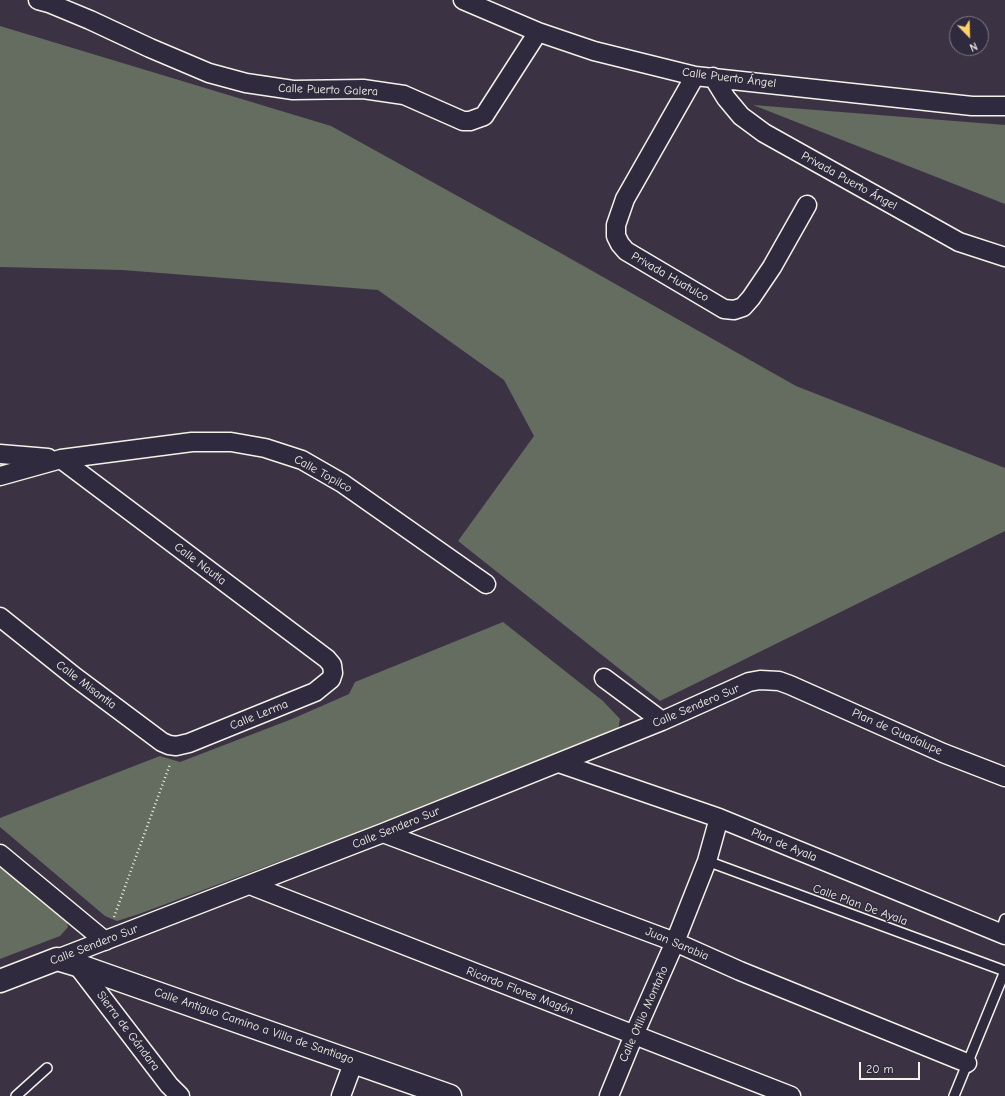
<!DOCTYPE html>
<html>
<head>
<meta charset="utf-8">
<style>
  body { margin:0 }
  #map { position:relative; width:1005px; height:1096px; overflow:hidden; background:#3b3344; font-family:"Comic Neue",sans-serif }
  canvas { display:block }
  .north { position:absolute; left:949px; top:16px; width:40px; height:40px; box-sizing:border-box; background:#2f2a3d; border:1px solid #7e7a81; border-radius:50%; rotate:157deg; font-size:11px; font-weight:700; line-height:16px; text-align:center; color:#f4f1e8 }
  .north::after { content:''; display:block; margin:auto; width:14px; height:18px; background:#ffd166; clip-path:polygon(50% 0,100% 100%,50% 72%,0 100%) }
  .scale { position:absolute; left:859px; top:1062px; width:61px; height:18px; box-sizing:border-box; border:2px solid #f4f1e8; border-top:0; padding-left:5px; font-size:12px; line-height:14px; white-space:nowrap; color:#f4f1e8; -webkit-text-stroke:3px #2f2a3d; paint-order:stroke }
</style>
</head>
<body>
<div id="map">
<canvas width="1005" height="1096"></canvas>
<div class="north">N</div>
<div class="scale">20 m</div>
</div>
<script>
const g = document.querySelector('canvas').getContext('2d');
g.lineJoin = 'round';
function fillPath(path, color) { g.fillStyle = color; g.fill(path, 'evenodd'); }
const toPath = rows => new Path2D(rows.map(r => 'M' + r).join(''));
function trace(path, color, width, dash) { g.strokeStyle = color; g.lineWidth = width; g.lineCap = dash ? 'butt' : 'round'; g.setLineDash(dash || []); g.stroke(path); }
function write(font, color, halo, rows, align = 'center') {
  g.font = font + ' "Comic Neue",sans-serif'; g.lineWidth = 3; g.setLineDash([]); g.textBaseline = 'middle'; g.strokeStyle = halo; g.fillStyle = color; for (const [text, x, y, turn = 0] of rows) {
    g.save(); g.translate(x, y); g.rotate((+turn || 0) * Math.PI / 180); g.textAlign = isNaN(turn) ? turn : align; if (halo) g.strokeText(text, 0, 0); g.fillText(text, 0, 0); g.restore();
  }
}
fillPath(toPath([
  [0,26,331,126,557,251,796,386,1005,468,1005,531,660,701,458,541,534,436,504,380,378,290,122,270,0,267],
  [753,105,1005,125,1005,204],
  [503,622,603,701,620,719,618,730,430,805,139,914,117,921,105,916,0,827,0,818,160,756,180,762,292,719,349,694,355,682],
  [0,868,66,915,68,927,60,936,0,959]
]), '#656c60');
const lane = toPath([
  [707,861,1005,971],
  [1000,934,1005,919],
  [16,1096,47,1068],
  [954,1096,1005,971]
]);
const street = toPath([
  [38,0,49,3,90,20,150,48,209,73,246,83,293,90,363,89,404,95,463,121,470,121,484,116,538,32],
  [463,0,538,32,594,51,695,76,972,106,1005,106],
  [695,76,625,199,616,225,616,236,620,244,626,251,724,309,734,310,743,307,751,298,772,267,807,205],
  [713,77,726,98,741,116,764,133,959,242,1005,257],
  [0,454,48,458],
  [0,476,61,459,192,442,231,442,265,448,302,460,342,483,486,584],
  [0,617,75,677,162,742,169,745,176,746,189,743,315,692,331,679,333,673,332,665,327,659,61,459],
  [604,678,662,721],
  [559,763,719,818,1005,935],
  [383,833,675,942,740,971,967,1063],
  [0,854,105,941],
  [250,885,791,1096],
  [57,959,383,833,662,721,749,682,760,680,779,681,790,685,943,753,1005,777],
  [77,965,169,1085,180,1096],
  [341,1096,354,1061],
  [609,1096,634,1035,675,942,707,861,719,818]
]);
const secondary = toPath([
  [0,981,57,959,77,965,450,1096]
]);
trace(lane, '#f4f1e8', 12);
trace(street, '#f4f1e8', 21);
trace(secondary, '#f4f1e8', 25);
trace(toPath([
  [114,917,170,764]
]), '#f4f1e8', 2.5, [1, 3]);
trace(lane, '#2f2a3d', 9);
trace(street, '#2f2a3d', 18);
trace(secondary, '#2f2a3d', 22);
write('12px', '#f4f1e8', '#2f2a3d', [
  ["Calle Puerto Ángel",729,78,7],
  ["Calle Puerto Galera",328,90,2],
  ["Privada Puerto Ángel",849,181,29],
  ["Privada Huatulco",670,277,30],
  ["Calle Topilco",323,474,29],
  ["Calle Nautla",200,564,37],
  ["Calle Misantla",86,685,37],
  ["Calle Sendero Sur",696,706,-23],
  ["Calle Lerma",259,715,-22],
  ["Plan de Guadalupe",897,732,24],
  ["Calle Sendero Sur",396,828,-22],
  ["Plan de Ayala",784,845,22],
  ["Calle Plan De Ayala",860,905,20],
  ["Juan Sarabia",677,944,23],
  ["Calle Sendero Sur",94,945,-21],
  ["Ricardo Flores Magón",520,991,21],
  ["Calle Otilio Montaño",644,1014,-66],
  ["Calle Antiguo Camino a Villa de Santiago",254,1026,19],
  ["Sierra de Gándara",128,1031,53]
]);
</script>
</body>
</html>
